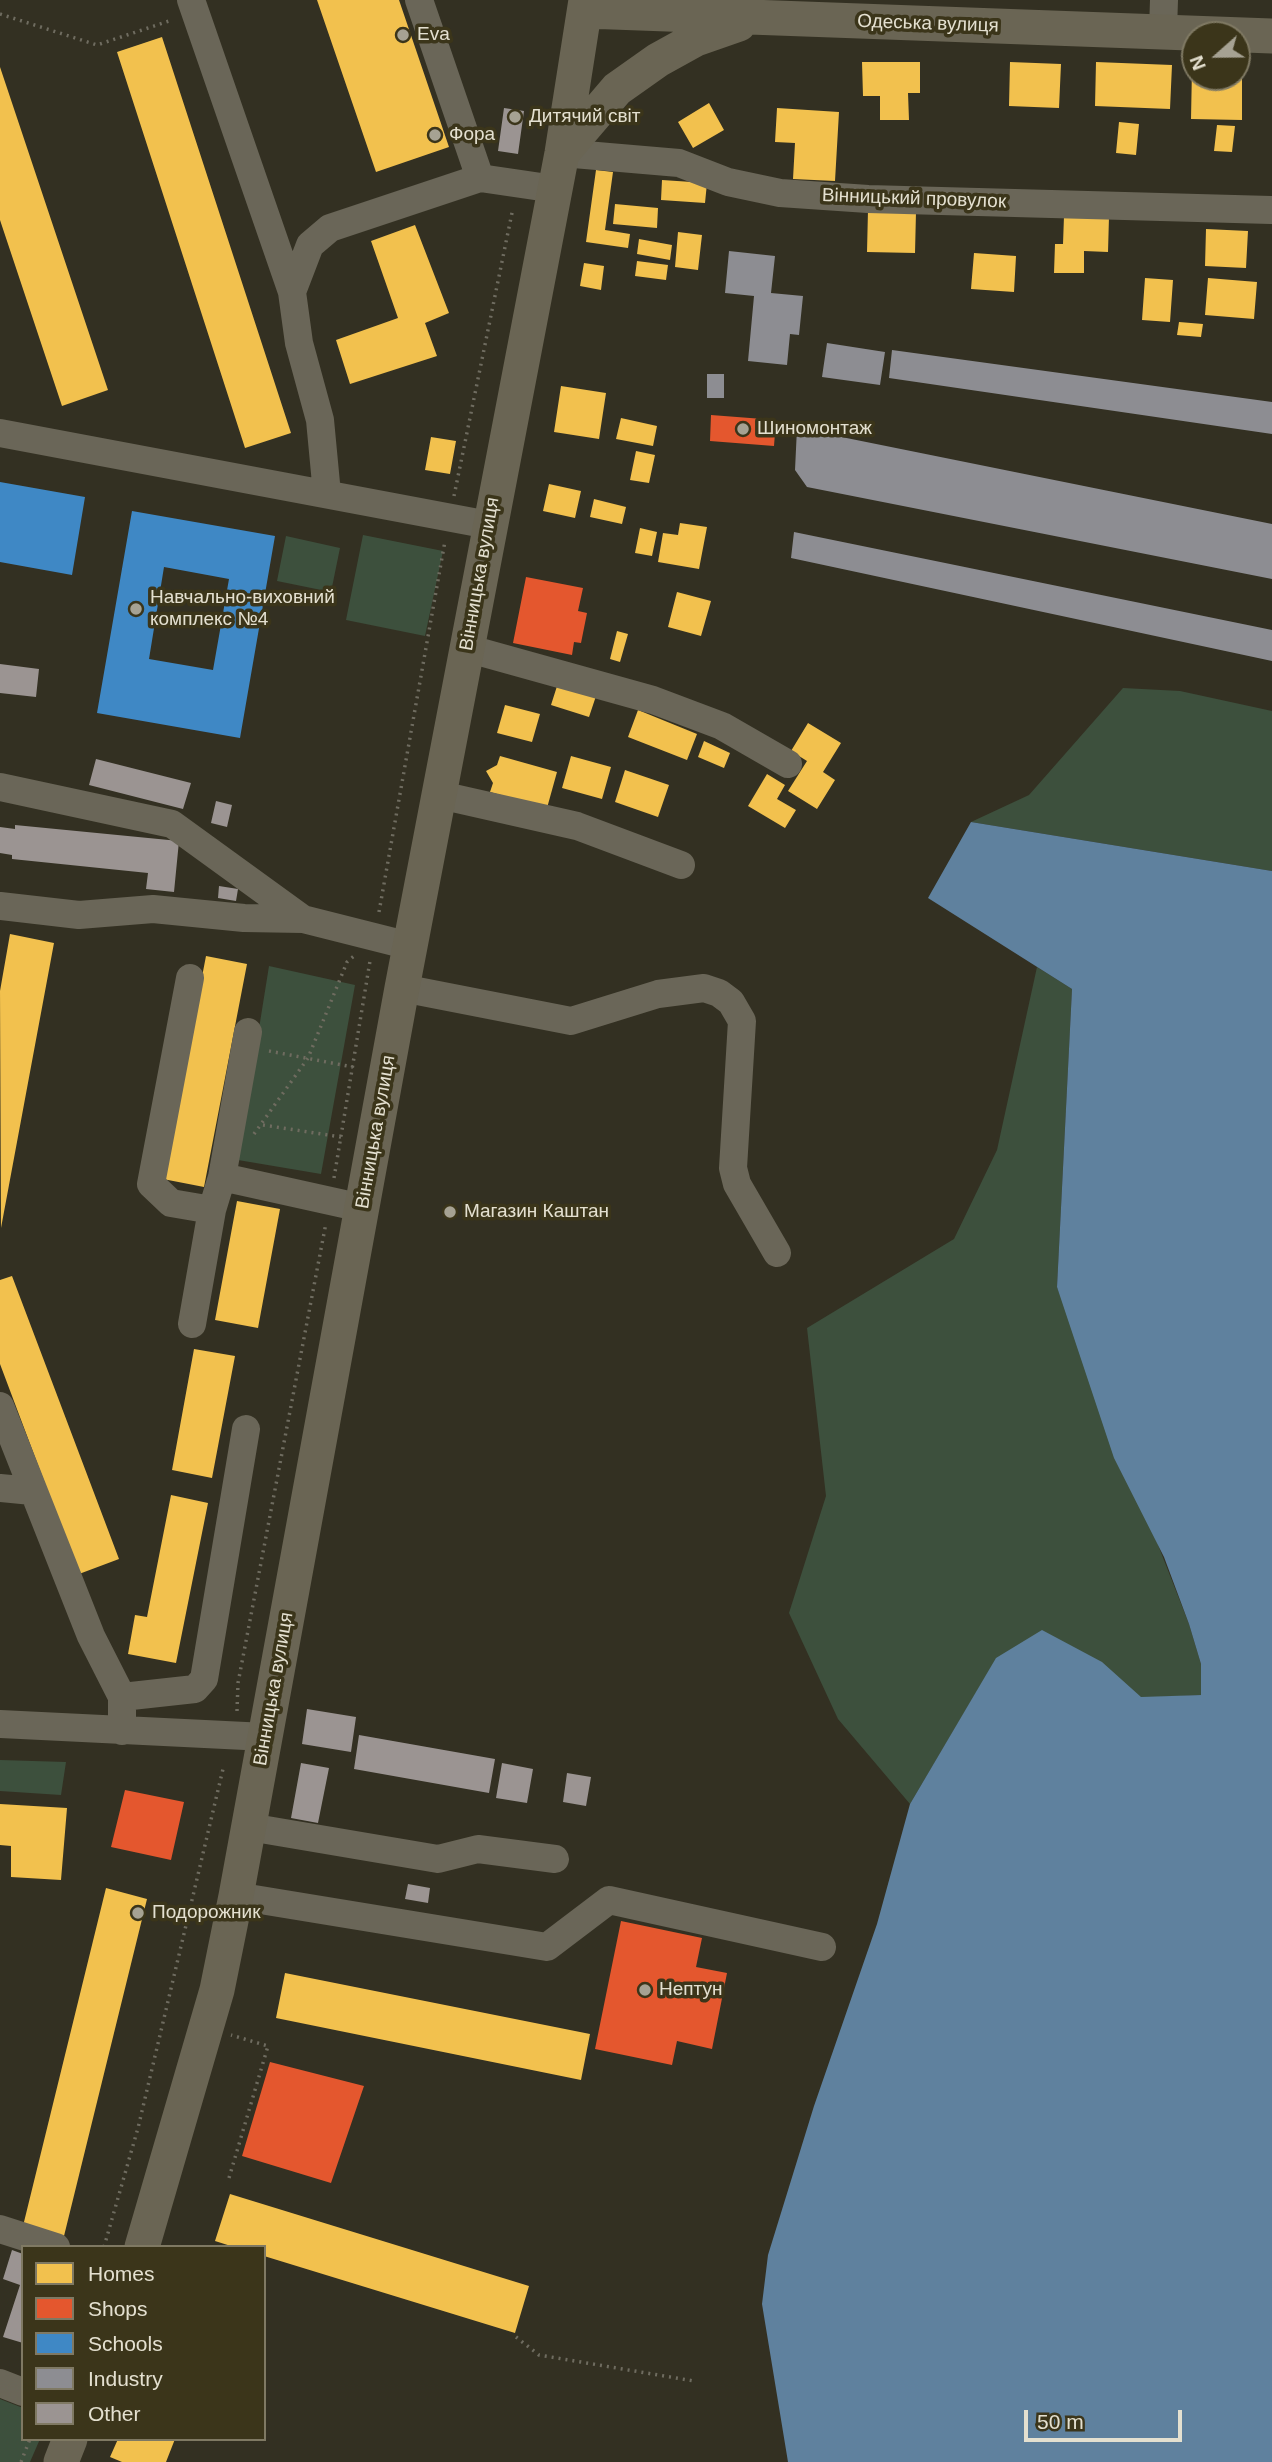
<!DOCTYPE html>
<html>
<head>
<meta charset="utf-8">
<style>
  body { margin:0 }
  #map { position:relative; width:1272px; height:2462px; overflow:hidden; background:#333022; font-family:Helvetica,sans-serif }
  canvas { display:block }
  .legend { position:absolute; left:21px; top:2245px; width:245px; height:196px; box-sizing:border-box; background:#3b351a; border:2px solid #7f7963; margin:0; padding:9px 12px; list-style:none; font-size:21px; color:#e4e0d0 }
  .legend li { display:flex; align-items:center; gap:14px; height:35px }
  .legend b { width:35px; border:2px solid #7f7963 }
  .north { position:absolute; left:1181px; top:21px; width:70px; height:70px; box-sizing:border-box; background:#3b351a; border:2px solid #7f7963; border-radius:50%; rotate:249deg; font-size:19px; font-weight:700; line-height:28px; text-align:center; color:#e4e0d0 }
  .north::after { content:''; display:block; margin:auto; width:24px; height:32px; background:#a6a293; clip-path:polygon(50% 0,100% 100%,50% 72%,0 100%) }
  .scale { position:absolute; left:1024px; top:2410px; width:158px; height:32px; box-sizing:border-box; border:4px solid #e4e0d0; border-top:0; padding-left:9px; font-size:21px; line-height:24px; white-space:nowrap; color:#e4e0d0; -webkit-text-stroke:5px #3b351a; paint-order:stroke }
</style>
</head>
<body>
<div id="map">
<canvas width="1272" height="2462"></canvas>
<ul class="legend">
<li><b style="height:19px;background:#f2c14e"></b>Homes</li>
<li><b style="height:19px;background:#e4572e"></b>Shops</li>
<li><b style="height:19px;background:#3f88c5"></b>Schools</li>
<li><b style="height:19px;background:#8d8d92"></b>Industry</li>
<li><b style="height:19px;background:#9b9492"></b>Other</li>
</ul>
<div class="north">N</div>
<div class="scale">50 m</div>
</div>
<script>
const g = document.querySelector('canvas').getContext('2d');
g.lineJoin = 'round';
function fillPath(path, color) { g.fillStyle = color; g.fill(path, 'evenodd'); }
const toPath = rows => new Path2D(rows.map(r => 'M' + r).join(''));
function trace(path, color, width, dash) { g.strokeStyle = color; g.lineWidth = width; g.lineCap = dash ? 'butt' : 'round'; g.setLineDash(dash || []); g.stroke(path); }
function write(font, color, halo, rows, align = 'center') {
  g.font = font + ' Helvetica,sans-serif'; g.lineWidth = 7; g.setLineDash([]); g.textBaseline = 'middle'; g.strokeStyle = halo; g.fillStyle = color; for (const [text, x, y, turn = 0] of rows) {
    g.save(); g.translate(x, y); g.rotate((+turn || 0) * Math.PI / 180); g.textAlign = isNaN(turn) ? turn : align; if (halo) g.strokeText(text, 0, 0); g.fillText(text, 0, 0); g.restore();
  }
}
fillPath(toPath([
  [363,535,443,551,425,636,346,620],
  [286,536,340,548,331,592,277,581],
  [1123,688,1180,691,1272,711,1272,871,971,822,1029,795],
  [269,966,355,985,321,1174,238,1160],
  [1037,967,1072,989,1057,1287,1189,1624,1201,1664,1201,1695,1141,1698,996,1659,910,1804,838,1719,789,1613,826,1496,807,1328,954,1239,997,1150],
  [0,1760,66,1762,61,1795,0,1791],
  [0,2399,23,2408,23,2439,40,2439,30,2462,0,2462]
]), '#3d503d');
fillPath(toPath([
  [971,822,1272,871,1272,2462,788,2462,762,2304,768,2255,814,2106,877,1924,910,1804,996,1658,1042,1630,1102,1662,1141,1697,1201,1695,1201,1664,1189,1624,1164,1557,1114,1458,1057,1287,1072,989,928,898]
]), '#5f819e');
fillPath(toPath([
  [317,0,399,0,449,147,376,172],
  [162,37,291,433,245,448,117,52],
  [862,62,920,62,920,93,908,93,909,120,880,120,880,96,863,96],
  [1010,62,1061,64,1059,108,1009,106],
  [1096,62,1172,65,1170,109,1095,106],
  [0,67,108,390,62,406,0,220],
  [1192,68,1195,68,1195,77,1237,77,1237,68,1242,68,1242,120,1191,119],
  [709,103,724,130,693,148,678,122],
  [777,108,839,112,835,181,793,179,795,143,775,142],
  [1119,122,1139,124,1136,155,1116,153],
  [1217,125,1235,126,1232,152,1214,151],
  [596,170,613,172,605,230,630,234,628,248,586,242],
  [662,180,707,183,705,203,661,200],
  [615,204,658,208,657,228,613,224],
  [868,210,916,212,915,253,867,252],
  [1064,216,1109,217,1108,252,1084,251,1084,273,1054,273,1055,244,1063,244],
  [415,225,449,313,425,323,437,356,350,384,336,340,398,318,371,241],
  [1206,229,1248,231,1246,268,1205,266],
  [678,232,702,235,698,270,675,267],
  [639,239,672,245,670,260,637,254],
  [974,253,1016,256,1014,292,971,289],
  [637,261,668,265,666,280,635,276],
  [584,263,604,266,601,290,580,286],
  [1145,278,1173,280,1170,322,1142,320],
  [1208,278,1257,282,1254,319,1205,315],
  [1179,322,1203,324,1201,337,1177,335],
  [561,386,606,393,599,439,554,432],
  [621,418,657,426,653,446,616,439],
  [431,437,456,441,450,474,425,470],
  [636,451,655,455,649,483,630,480],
  [549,484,581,491,575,518,543,511],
  [594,499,626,507,622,524,590,517],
  [680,523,707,527,699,569,658,562,663,533,678,535],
  [640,528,657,532,652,556,635,553],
  [677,592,711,601,701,636,668,627],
  [617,631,628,634,620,662,610,659],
  [558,683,596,696,589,717,551,705],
  [505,705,540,714,532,742,497,733],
  [638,710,697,734,687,760,628,737],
  [808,723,841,743,823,772,835,780,817,809,788,791,807,761,791,751],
  [704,741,730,753,724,768,698,757],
  [500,756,557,772,547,808,490,792,493,783,486,771,497,765],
  [571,756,611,767,602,799,562,788],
  [625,770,669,785,658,817,615,802],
  [767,774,785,785,777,799,796,810,785,828,748,806],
  [10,934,54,943,1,1228,0,991],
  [206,956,247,964,204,1187,163,1179],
  [237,1201,280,1209,258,1328,215,1320],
  [12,1276,119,1559,79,1574,0,1364,0,1280],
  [194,1349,235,1356,212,1478,172,1470],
  [171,1495,208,1503,176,1663,128,1654,135,1615,147,1617],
  [0,1804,67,1808,61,1880,11,1877,11,1846,0,1845],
  [106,1888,147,1899,64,2236,23,2226],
  [285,1973,590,2034,581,2080,276,2018],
  [230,2194,529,2286,515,2333,264,2256,264,2247,234,2247,215,2241],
  [118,2439,175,2439,166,2462,122,2462,110,2457]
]), '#f2c14e');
fillPath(toPath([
  [711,415,776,420,774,446,710,441],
  [526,577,583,588,578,611,587,613,581,643,574,642,572,655,513,643],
  [125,1790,184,1802,171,1860,111,1847],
  [621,1921,702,1938,696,1967,727,1973,712,2049,677,2041,672,2065,595,2049],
  [270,2062,364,2086,331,2183,242,2156]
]), '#e4572e');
fillPath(toPath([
  [0,482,85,497,72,575,0,562],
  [132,511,275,536,240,738,97,713],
  [164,567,229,579,213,670,149,659]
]), '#3f88c5');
fillPath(toPath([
  [729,251,775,256,771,293,803,296,799,335,790,334,787,365,748,361,754,296,725,293],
  [827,343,885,352,880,385,822,377],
  [892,350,1272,402,1272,434,889,378],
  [707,374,724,374,724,398,707,398],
  [797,428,1272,524,1272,579,807,487,795,470],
  [794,532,1272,630,1272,661,791,558]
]), '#8d8d92');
fillPath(toPath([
  [504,108,524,111,518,154,498,151],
  [0,664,39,669,36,697,0,693],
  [96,759,191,783,183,809,89,785],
  [216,801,232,805,227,827,211,823],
  [15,825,179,841,174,892,146,889,148,873,12,859,12,855,0,853,0,827,15,829],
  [219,886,238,889,236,901,218,898],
  [307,1709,356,1717,351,1752,302,1744],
  [359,1735,495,1759,489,1793,354,1769],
  [301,1763,329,1768,318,1823,291,1818],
  [502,1763,533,1769,527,1803,496,1798],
  [567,1773,591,1777,586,1806,563,1802],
  [408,1884,430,1888,428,1903,405,1899],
  [12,2250,23,2254,23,2343,3,2337,20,2285,3,2279]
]), '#9b9492');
trace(toPath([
  [0,14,97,45,172,20],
  [454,496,513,208],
  [379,912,445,541],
  [269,1051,353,1067],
  [263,1125,341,1137],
  [254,1134,308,1058,347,962,354,956],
  [334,1178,370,961],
  [237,1711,238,1683,326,1223],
  [229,2178,268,2046,231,2035],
  [104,2247,138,2128,223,1769],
  [516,2337,539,2355,694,2381],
  [21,2462,30,2439]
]), '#6f6c60', 3.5, [2, 5]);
trace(toPath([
  [191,0,292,292,299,343,320,420,327,494],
  [419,0,480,178],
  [1163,30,1164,0],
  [562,153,679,163,728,182,780,193,868,199,1271,210],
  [292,292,310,245,330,228,480,178,555,189],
  [0,433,489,525],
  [466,648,653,700,722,726,788,764],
  [0,787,172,824,303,919,410,946],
  [440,795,577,826,681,865],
  [0,906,79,915,153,909,244,918,303,919],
  [190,978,151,1184,171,1203,212,1210],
  [402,988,571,1021,658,994,704,988,719,993,731,1002,742,1021,733,1168,737,1184,777,1253],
  [222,1177,248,1032],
  [192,1324,212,1210,222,1177,362,1208],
  [0,1406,91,1636,122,1697,122,1731],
  [0,1488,32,1491],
  [122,1697,195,1689,204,1679,246,1429],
  [0,1724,266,1737],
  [249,1827,438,1859,478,1849,555,1859],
  [236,1896,547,1947,609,1900,822,1947],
  [0,2229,56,2247],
  [0,2383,23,2392]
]), '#6a6658', 28);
trace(toPath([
  [585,11,1272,36],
  [564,151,617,89,658,60,696,39,739,24],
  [142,2247,217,1990,236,1896,402,988,562,153,586,0],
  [61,2462,70,2439]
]), '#6a6554', 35);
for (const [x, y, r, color] of [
  [403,35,7,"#a6a293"],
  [515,117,7,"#a6a293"],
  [435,135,7,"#a6a293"],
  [743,429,7,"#a6a293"],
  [136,609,7,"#a6a293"],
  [450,1212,7,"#a6a293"],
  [138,1913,7,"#a6a293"],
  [645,1990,7,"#a6a293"]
]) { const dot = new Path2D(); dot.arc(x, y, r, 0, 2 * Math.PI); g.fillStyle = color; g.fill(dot); trace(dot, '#3b351a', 2.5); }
write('19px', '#e4e0d0', '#3b351a', [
  ["Одеська вулиця",928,24,2],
  ["Вінницький провулок",914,199,2],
  ["Вінницька вулиця",480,574,-80],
  ["Вінницька вулиця",376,1132,-80],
  ["Вінницька вулиця",274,1689,-80]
]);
write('19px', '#e4e0d0', '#3b351a', [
  ["Eva",417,35],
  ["Дитячий світ",529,117],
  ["Фора",449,135],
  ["Шиномонтаж",757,429],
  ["Навчально-виховний",150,598],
  ["комплекс №4",150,620],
  ["Магазин Каштан",464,1212],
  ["Подорожник",152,1913],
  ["Нептун",659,1990]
], 'left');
</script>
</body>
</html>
